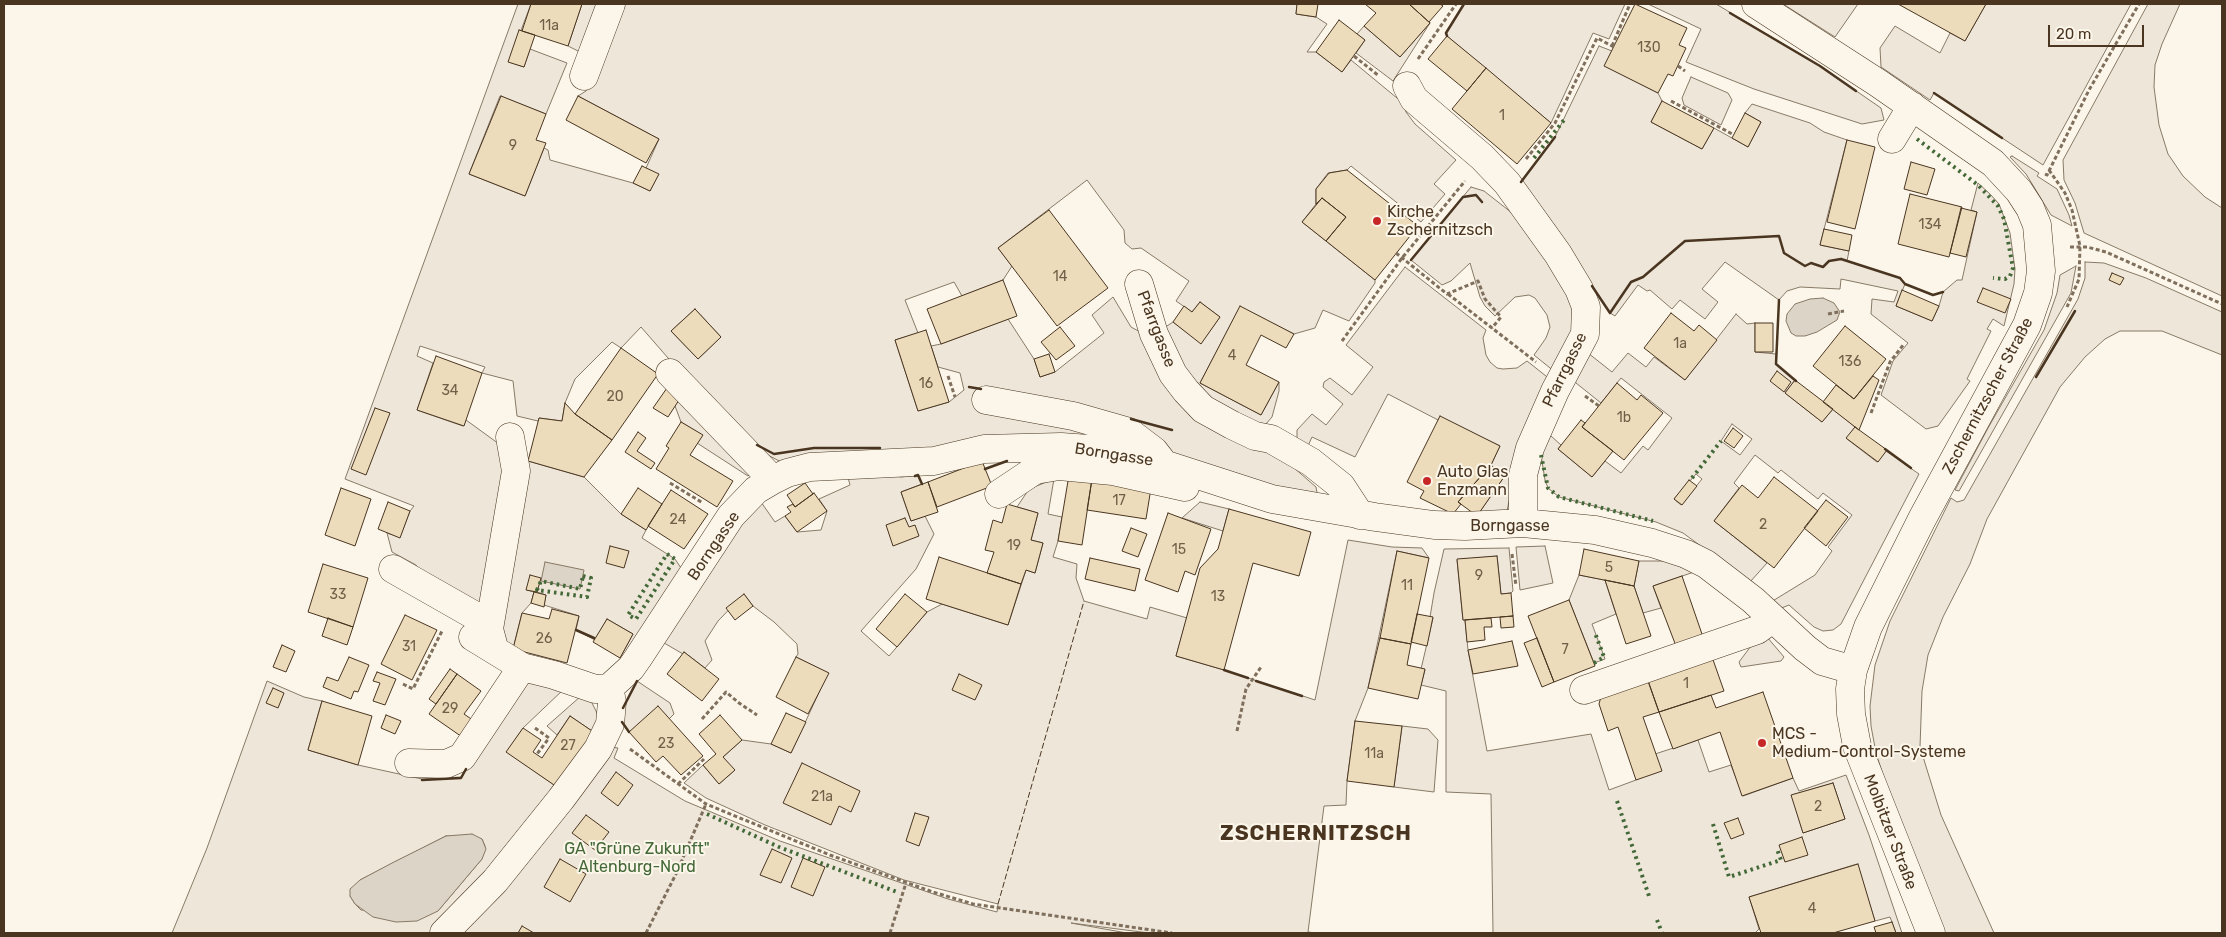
<!DOCTYPE html>
<html>
<head>
<meta charset="utf-8">
<style>
  body { margin:0 }
  #map { position:relative; width:2226px; height:937px; overflow:hidden; background:#fbf6e9; font-family:Rubik,sans-serif }
  canvas { display:block }
  .frame { position:absolute; inset:0; border:5px solid #4a3520; pointer-events:none }
  .scale { position:absolute; left:2048px; top:25px; width:96px; height:22px; box-sizing:border-box; border:2px solid #4a3520; border-top:0; padding-left:6px; font-size:15px; line-height:18px; white-space:nowrap; color:#4a3520; -webkit-text-stroke:4px #fbf6e9; paint-order:stroke }
</style>
</head>
<body>
<div id="map">
<canvas width="2226" height="937"></canvas>
<div class="frame"></div>
<div class="scale">20 m</div>
</div>
<script>
const g = document.querySelector('canvas').getContext('2d');
g.lineJoin = 'round';
function fillPath(path, color) { g.fillStyle = color; g.fill(path, 'evenodd'); }
const toPath = rows => new Path2D(rows.map(r => 'M' + r).join(''));
function trace(path, color, width, dash) { g.strokeStyle = color; g.lineWidth = width; g.lineCap = dash ? 'butt' : 'round'; g.setLineDash(dash || []); g.stroke(path); }
function write(font, color, halo, rows, align = 'center') {
  g.font = font + ' Rubik,sans-serif'; g.lineWidth = 4; g.setLineDash([]); g.textBaseline = 'middle'; g.strokeStyle = halo; g.fillStyle = color; for (const [text, x, y, turn = 0] of rows) {
    g.save(); g.translate(x, y); g.rotate((+turn || 0) * Math.PI / 180); g.textAlign = isNaN(turn) ? turn : align; if (halo) g.strokeText(text, 0, 0); g.fillText(text, 0, 0); g.restore();
  }
}
const green = toPath([
  [518,4,531,4,509,62,524,67,530,49,567,63,546,114,500,96,469,174,525,196,544,148,548,150,550,160,633,183,650,191,658,175,646,168,659,139,578,96,586,91,619,4,1297,4,1296,14,1316,17,1327,24,1307,52,1316,52,1342,72,1351,60,1403,103,1406,112,1415,124,1456,160,1434,184,1445,194,1421,222,1351,166,1347,170,1328,173,1316,189,1316,204,1302,222,1375,280,1375,283,1349,321,1323,310,1315,328,1294,334,1240,307,1200,383,1261,415,1279,382,1279,391,1272,417,1265,425,1256,426,1211,405,1182,375,1164,328,1173,322,1201,343,1220,317,1200,302,1192,312,1176,301,1189,281,1141,248,1132,249,1125,243,1124,230,1087,180,998,248,1012,266,1003,280,962,296,954,282,905,300,918,333,895,340,918,411,949,402,964,390,960,373,938,367,931,346,941,344,1008,319,1034,359,1040,377,1055,372,1104,333,1092,315,1113,297,1131,327,1142,333,1169,383,1189,406,1219,429,1268,451,1293,467,1316,487,1317,493,1313,498,1144,448,1061,437,918,451,803,458,781,462,751,446,682,374,641,327,621,348,612,342,575,379,565,403,562,421,539,418,538,421,517,416,513,381,482,373,485,367,420,346,417,356,433,363,417,410,463,426,466,420,506,449,508,478,484,609,427,580,416,565,392,552,387,533,400,537,410,511,414,506,345,479,518,4],
  [695,309,721,337,698,359,671,331,695,309],
  [582,4,603,4,586,47,578,51,568,46,582,4],
  [1464,4,1625,4,1609,39,1593,33,1551,123,1447,36,1446,33,1464,4],
  [1648,4,1716,4,1820,66,1881,108,1884,120,1862,124,1754,89,1686,62,1701,29,1648,4],
  [1783,4,1858,4,1835,37,1783,4],
  [1986,4,2131,4,2043,165,1934,93,1930,100,1881,67,1880,48,1895,26,1940,53,1950,33,1965,41,1986,4],
  [2148,4,2180,4,2162,44,2155,65,2154,87,2159,125,2168,154,2183,176,2205,197,2222,208,2222,296,2084,233,2075,203,2064,180,2063,160,2148,4],
  [1430,23,1393,81,1356,53,1365,40,1357,34,1364,26,1400,57,1430,23],
  [1599,46,1612,51,1605,66,1658,93,1662,101,1651,122,1702,149,1714,128,1748,147,1761,122,1745,113,1752,104,1810,123,1824,132,1847,140,1820,245,1849,251,1847,261,1900,278,1905,284,1896,306,1932,321,1939,306,1943,292,1957,280,1962,280,1977,212,1971,210,1978,183,1990,194,1999,204,2010,233,2015,269,2014,284,2004,326,1993,319,1987,329,1991,331,1967,379,1970,381,1938,426,1926,429,1881,395,1893,361,1908,343,1871,314,1872,299,1894,302,1898,291,1841,279,1840,289,1800,287,1787,291,1779,300,1725,262,1702,289,1718,302,1705,319,1680,300,1672,309,1650,290,1647,291,1638,285,1615,316,1610,313,1521,181,1555,137,1599,46],
  [1691,77,1728,93,1732,100,1721,125,1684,105,1682,98,1691,77],
  [2012,156,2039,173,2037,176,2057,189,2069,215,2072,226,2051,215,2026,174,2010,157,2012,156],
  [1471,187,1484,191,1521,220,1568,288,1576,327,1555,372,1534,355,1546,338,1550,327,1547,315,1535,298,1529,295,1515,297,1495,316,1485,306,1480,297,1470,263,1451,281,1442,285,1411,260,1471,187],
  [2085,262,2104,263,2146,278,2222,312,2222,355,2162,331,2120,331,2105,339,2085,357,2060,387,1987,519,1970,564,1943,617,1928,655,1922,691,1920,747,1941,815,1994,933,1945,933,1886,784,1876,753,1871,726,1870,706,1875,665,1890,621,1951,498,1957,502,1964,500,2078,299,2085,278,2085,262],
  [2076,266,2071,293,1959,491,1955,490,1988,428,2044,330,2057,293,2060,275,2076,266],
  [1405,267,1486,330,1483,338,1486,355,1490,362,1497,368,1503,369,1517,368,1527,361,1551,380,1512,487,1507,511,1477,516,1504,477,1491,465,1500,446,1440,417,1438,420,1388,394,1355,457,1312,437,1307,448,1297,438,1297,430,1312,414,1326,425,1343,404,1323,387,1324,382,1330,378,1352,395,1373,367,1346,345,1405,267],
  [1736,314,1747,324,1755,323,1755,352,1776,354,1776,364,1795,380,1785,393,1822,422,1833,409,1855,427,1847,439,1877,462,1886,451,1919,474,1841,624,1833,630,1823,631,1814,627,1789,605,1779,609,1771,602,1815,575,1832,551,1828,547,1852,515,1823,493,1818,499,1781,470,1778,473,1755,455,1734,483,1739,488,1714,521,1767,563,1750,582,1683,533,1656,522,1559,497,1548,488,1545,480,1540,449,1543,438,1551,436,1561,445,1558,449,1592,477,1605,461,1621,473,1643,446,1648,450,1672,418,1621,378,1601,403,1576,383,1574,378,1588,353,1612,372,1628,353,1646,367,1654,357,1685,380,1736,314],
  [1732,424,1752,439,1740,455,1721,441,1732,424],
  [1696,474,1702,479,1681,505,1674,499,1696,474],
  [673,386,753,471,748,476,697,443,702,435,681,422,675,406,673,386],
  [528,461,584,477,621,514,646,530,642,538,675,559,683,571,624,658,620,658,633,634,607,619,595,640,576,630,579,616,544,605,546,595,537,592,537,591,527,590,534,592,531,603,522,613,513,649,505,644,496,626,528,461],
  [861,473,902,477,918,475,922,484,901,492,911,521,925,516,934,534,916,569,861,631,889,656,927,612,942,604,1008,625,1026,570,1035,573,1043,543,1031,540,1038,513,1017,507,1029,489,1054,479,1048,514,1062,517,1058,541,1053,557,1077,564,1076,578,1084,601,1147,619,1150,607,1187,618,1176,656,1224,670,1315,700,1348,540,1392,547,1422,548,1429,558,1397,551,1368,688,1355,721,1347,781,1346,805,1324,806,1308,932,1316,933,1149,933,1071,923,1127,933,456,933,610,747,618,748,614,758,685,801,780,841,948,899,997,912,998,904,904,880,765,825,706,798,684,783,703,765,719,784,734,771,723,757,742,740,771,744,791,753,828,673,796,657,798,654,797,644,774,622,753,606,744,594,718,621,705,641,712,660,705,668,684,652,683,654,659,640,728,539,761,502,775,522,785,516,797,532,821,530,827,511,819,499,850,485,847,474,861,473],
  [1200,502,1229,509,1223,531,1182,518,1200,502],
  [1545,546,1553,583,1520,590,1516,547,1545,546],
  [1509,548,1513,591,1511,593,1501,594,1497,556,1457,560,1463,620,1465,620,1468,650,1487,751,1591,734,1609,790,1636,780,1655,754,1698,740,1709,772,1731,765,1743,796,1793,778,1799,791,1846,775,1869,835,1902,933,1896,933,1890,917,1875,921,1857,864,1749,897,1759,929,1755,933,1493,933,1491,794,1446,792,1446,691,1421,685,1425,670,1421,669,1433,618,1430,617,1434,593,1444,549,1509,548],
  [1833,783,1845,819,1803,833,1792,795,1833,783],
  [1639,561,1666,561,1694,572,1653,586,1661,608,1643,613,1634,586,1639,561],
  [1579,575,1605,580,1616,614,1592,624,1605,659,1594,663,1569,600,1579,575],
  [1767,637,1784,657,1781,661,1741,667,1739,662,1757,638,1767,637],
  [521,677,564,689,523,728,507,752,557,787,434,933,172,933,207,848,267,681,304,697,322,701,308,750,358,765,422,779,461,777,521,677],
  [446,836,482,839,485,846,482,859,438,911,361,910,355,904,350,896,360,880,446,836],
  [637,681,670,703,674,714,669,719,629,732,622,723,621,712,637,681],
  [581,696,592,703,597,713,600,724,595,733,570,716,557,735,547,726,581,696],
  [1402,726,1428,729,1438,740,1434,792,1394,787,1402,726]
]);
fillPath(green, '#ede6d9');
trace(green, '#887966', 1);
const water = toPath([
  [1823,298,1834,303,1840,312,1837,320,1817,332,1805,336,1796,336,1791,333,1786,321,1787,314,1795,304,1810,299,1823,298],
  [545,562,584,570,580,589,541,581,545,562],
  [472,834,482,839,486,849,482,859,438,911,417,921,396,922,373,917,355,904,350,896,350,889,360,880,392,863,446,836,472,834]
]);
fillPath(water, '#dcd4c6');
trace(water, '#887966', 1);
const building = toPath([
  [531,4,582,4,568,46,522,31,531,4],
  [1297,4,1318,4,1316,17,1296,14,1297,4],
  [1365,4,1409,4,1430,23,1400,57,1364,26,1376,13,1365,4],
  [1409,4,1440,4,1443,6,1429,22,1409,4],
  [1635,4,1687,28,1679,45,1686,48,1673,76,1668,74,1658,93,1604,66,1635,4],
  [1898,4,1986,4,1965,41,1898,4],
  [1339,20,1365,40,1342,72,1316,52,1339,20],
  [519,30,535,35,524,67,508,62,519,30],
  [1447,36,1486,68,1467,91,1428,59,1447,36],
  [1486,68,1551,123,1517,164,1452,109,1486,68],
  [501,96,546,114,536,140,546,143,525,196,469,174,501,96],
  [578,96,659,139,646,163,566,120,578,96],
  [1662,101,1714,128,1702,149,1651,122,1662,101],
  [1745,113,1761,122,1748,147,1732,138,1745,113],
  [1847,140,1875,147,1855,229,1827,222,1847,140],
  [1911,162,1935,169,1927,195,1904,189,1911,162],
  [642,166,659,174,650,191,633,183,642,166],
  [1347,170,1418,226,1375,280,1326,241,1346,217,1322,198,1316,204,1316,189,1329,173,1347,170],
  [1910,194,1962,207,1949,257,1898,244,1910,194],
  [1322,198,1346,217,1326,241,1302,222,1322,198],
  [1961,208,1977,212,1966,257,1950,253,1961,208],
  [1049,210,1108,288,1057,326,998,248,1049,210],
  [1824,229,1852,235,1849,251,1820,245,1824,229],
  [2112,273,2124,278,2120,285,2109,280,2112,273],
  [1003,280,1017,316,941,344,927,309,1003,280],
  [1983,288,2011,299,2005,313,1977,302,1983,288],
  [1902,290,1939,306,1932,321,1896,306,1902,290],
  [1200,302,1220,317,1201,344,1173,322,1184,306,1192,312,1200,302],
  [1240,306,1294,334,1286,348,1261,335,1246,365,1279,382,1261,415,1200,383,1240,306],
  [695,309,721,337,698,359,671,331,695,309],
  [1671,313,1694,331,1699,325,1717,340,1685,380,1644,348,1671,313],
  [1755,323,1773,323,1773,352,1755,352,1755,323],
  [1845,326,1886,359,1854,399,1813,366,1845,326],
  [1060,327,1075,346,1056,360,1041,342,1060,327],
  [926,330,949,402,918,411,895,340,926,330],
  [621,348,658,374,612,440,575,414,621,348],
  [1049,354,1055,372,1040,377,1034,359,1049,354],
  [436,356,482,373,464,426,417,410,436,356],
  [1777,371,1791,382,1784,392,1770,381,1777,371],
  [1873,376,1879,380,1859,430,1823,402,1836,385,1854,399,1873,376],
  [1795,380,1833,409,1822,422,1785,393,1795,380],
  [1617,383,1637,400,1641,395,1663,413,1624,460,1582,427,1617,383],
  [667,388,681,397,668,417,653,408,667,388],
  [565,403,575,414,612,440,584,477,528,461,539,418,562,421,565,403],
  [375,408,390,413,366,475,351,469,375,408],
  [1440,416,1500,446,1491,465,1458,502,1461,504,1453,514,1420,498,1424,491,1407,482,1440,416],
  [1581,420,1585,423,1582,427,1613,451,1592,477,1558,449,1581,420],
  [681,422,703,435,690,455,733,481,717,507,656,469,669,448,666,446,681,422],
  [1855,427,1887,450,1878,462,1846,438,1855,427],
  [1733,428,1743,436,1734,448,1724,441,1733,428],
  [638,432,646,438,637,451,655,463,651,469,625,452,638,432],
  [982,461,992,486,937,507,928,482,982,461],
  [1491,465,1504,477,1477,516,1458,502,1491,465],
  [1069,475,1092,479,1082,545,1058,541,1069,475],
  [1774,477,1818,511,1774,568,1714,521,1742,485,1758,498,1774,477],
  [1092,479,1151,488,1146,519,1087,510,1092,479],
  [1689,480,1697,486,1682,505,1674,499,1689,480],
  [928,482,938,512,911,521,901,492,928,482],
  [805,483,813,494,795,507,787,495,805,483],
  [341,488,371,499,355,546,325,535,341,488],
  [638,488,662,504,646,530,621,514,638,488],
  [671,490,708,514,684,549,648,526,671,490],
  [814,493,827,511,797,532,785,516,791,512,787,507,793,504,795,507,814,493],
  [1826,500,1848,517,1826,546,1804,528,1826,500],
  [388,502,410,511,400,538,378,529,388,502],
  [1007,504,1038,513,1031,540,1043,543,1035,573,1026,570,1021,584,987,573,994,552,985,550,993,520,1002,523,1007,504],
  [1229,509,1311,532,1299,576,1253,563,1224,670,1176,656,1200,568,1218,549,1229,509],
  [1168,513,1211,529,1195,575,1185,571,1178,592,1145,580,1168,513],
  [905,518,909,527,915,525,919,536,893,546,886,525,905,518],
  [1131,528,1147,534,1138,557,1122,551,1131,528],
  [610,546,629,551,624,568,606,563,610,546],
  [1584,549,1639,561,1634,586,1579,575,1584,549],
  [1397,551,1429,558,1411,644,1380,638,1397,551],
  [1497,556,1501,594,1511,593,1513,616,1463,620,1457,559,1497,556],
  [939,557,1021,584,1008,625,926,599,939,557],
  [1090,558,1140,569,1135,591,1085,579,1090,558],
  [323,564,368,578,353,627,308,612,323,564],
  [530,575,541,578,537,592,526,590,530,575],
  [1682,576,1703,637,1676,646,1653,586,1682,576],
  [1605,580,1634,586,1651,636,1626,644,1605,580],
  [534,592,546,595,544,607,531,603,534,592],
  [744,594,753,606,735,620,726,608,744,594],
  [905,594,927,612,897,647,876,629,905,594],
  [1569,600,1595,666,1554,682,1528,616,1569,600],
  [552,609,579,616,567,663,513,649,522,613,549,619,552,609],
  [1417,614,1433,617,1427,646,1411,642,1417,614],
  [405,615,437,630,412,680,381,664,405,615],
  [1513,616,1514,627,1501,628,1500,617,1513,616],
  [328,618,353,627,347,645,322,636,328,618],
  [1491,618,1492,627,1484,627,1485,640,1467,642,1465,620,1491,618],
  [607,619,633,634,620,658,593,642,607,619],
  [1380,638,1411,644,1407,665,1425,669,1418,699,1368,688,1380,638],
  [1537,638,1554,682,1542,687,1524,643,1537,638],
  [1512,641,1518,666,1473,674,1468,650,1512,641],
  [282,645,295,651,286,672,273,667,282,645],
  [684,652,719,679,702,701,667,674,684,652],
  [1711,654,1724,691,1659,712,1647,678,1711,654],
  [349,657,369,665,358,692,354,691,351,699,323,687,327,677,338,681,349,657],
  [796,657,829,673,808,714,776,697,796,657],
  [450,669,457,674,436,704,429,699,450,669],
  [377,672,396,679,385,705,373,701,380,683,373,681,377,672],
  [457,674,481,691,464,714,477,723,465,739,429,714,457,674],
  [959,674,982,685,975,700,952,690,959,674],
  [1647,678,1659,712,1643,717,1662,771,1636,780,1618,727,1608,731,1599,704,1602,693,1647,678],
  [273,688,284,693,278,708,266,703,273,688],
  [1763,692,1793,778,1742,796,1720,732,1673,749,1659,712,1711,695,1716,708,1763,692],
  [322,701,372,716,358,765,308,750,322,701],
  [658,706,703,756,681,775,663,756,656,762,629,732,658,706],
  [786,713,806,722,791,753,771,744,786,713],
  [386,715,401,721,395,734,381,728,386,715],
  [720,715,742,740,723,757,735,770,719,784,703,765,716,754,699,734,720,715],
  [570,716,595,733,557,787,506,752,523,728,541,740,533,752,542,758,570,716],
  [1355,721,1402,726,1394,787,1347,781,1355,721],
  [802,763,860,791,851,812,839,806,831,825,783,803,802,763],
  [616,772,633,785,618,806,601,793,616,772],
  [1833,783,1845,819,1803,833,1791,795,1833,783],
  [915,813,929,817,919,846,906,841,915,813],
  [586,815,609,832,595,850,572,833,586,815],
  [1738,818,1744,834,1731,839,1724,823,1738,818],
  [1802,837,1808,855,1785,862,1779,845,1802,837],
  [772,849,792,858,781,883,760,875,772,849],
  [803,858,825,867,813,896,791,887,803,858],
  [560,859,586,874,570,902,544,887,560,859],
  [1858,864,1875,921,1833,933,1761,933,1749,897,1858,864],
  [1892,922,1896,933,1876,933,1874,927,1892,922],
  [522,926,534,933,518,933,522,926]
]);
fillPath(building, '#ecdcbc');
trace(building, '#4a3520', 1);
const minor = toPath([
  [1756,4,1878,83,1993,163,2019,191,2030,208,2037,225,2041,271,2038,293,2027,325,1922,519,1868,627,1853,670,1850,689,1851,714,1857,746,1931,933],
  [584,76,611,4],
  [1407,86,1414,99,1482,157,1507,183,1558,254,1579,289,1586,307,1585,334,1555,391,1530,448,1523,475,1523,523],
  [1892,139,1912,106],
  [1139,284,1154,334,1173,374,1186,391,1203,409,1232,425,1255,436,1271,439,1311,462,1341,486,1360,515],
  [670,373,773,480],
  [986,400,1073,416,1129,432,1154,451,1161,460],
  [999,494,1035,470,1059,466,1113,471,1185,487],
  [393,569,472,614,489,629,493,644],
  [489,629,516,471,510,437],
  [473,637,522,667,554,675,595,689,609,688,631,668,638,658,731,516,756,490,773,480,787,473,810,467,934,461,984,449,1061,447,1103,450,1142,457,1272,499,1375,517,1434,525,1465,526,1523,523,1595,530,1652,543,1686,554,1706,564,1753,600,1805,648,1822,661,1853,670],
  [1584,690,1757,630,1772,619],
  [409,763,446,764,462,757,522,667],
  [444,933,495,881,561,799,598,749,610,724,612,702,609,688]
]);
trace(minor, '#4a3520', 29);
trace(toPath([
  [1612,46,1630,4],
  [1354,56,1379,76],
  [1418,59,1456,4],
  [1678,66,1685,71],
  [1671,101,1734,135],
  [1526,159,1555,123,1597,38,1614,47],
  [2049,170,2065,193,2072,210,2080,246,2079,279,2067,307],
  [2045,174,2047,175,2089,90,2139,4],
  [2070,247,2087,247,2106,252,2222,304],
  [1396,253,1447,294,1478,281,1485,299,1501,317,1492,328],
  [1448,294,1536,362],
  [1828,314,1844,311],
  [1342,341,1402,258,1465,181],
  [948,376,955,397],
  [1585,396,1599,406],
  [1871,413,1890,362,1904,344],
  [670,483,703,503],
  [1512,554,1516,586],
  [403,684,413,689,442,631],
  [702,719,726,692,739,703,757,715],
  [535,728,549,738,537,754],
  [1237,731,1246,689,1261,667],
  [630,749,706,804,830,855,933,892,973,904,1172,933],
  [678,784,704,759],
  [646,933,677,872,706,804],
  [890,933,906,883]
]), '#7f6f5c', 3, [4, 2.5]);
trace(minor, '#fbf6e9', 28);
trace(toPath([
  [1240,5,1240,4],
  [1917,139,1978,185,1998,206,2004,219,2013,268,2010,276,2005,279,1993,278],
  [1534,158,1564,120],
  [1541,455,1548,488,1559,497,1653,521],
  [1692,478,1721,441],
  [667,554,675,559,636,619,628,615,667,554],
  [583,576,591,578,587,597,537,590,541,581,580,589,583,576],
  [1594,663,1604,657,1595,633],
  [1617,801,1650,899],
  [707,814,779,847,897,892],
  [1713,824,1729,877,1781,860,1777,849],
  [1657,920,1662,933]
]), '#436837', 4, [2.5, 4]);
trace(toPath([
  [998,904,1084,601]
]), '#4a3520', 1, [6, 2.5]);
trace(toPath([
  [1730,13,1820,66,1856,91],
  [1447,36,1446,33,1464,4],
  [1934,93,2002,138],
  [1521,182,1555,137],
  [1411,260,1463,197,1476,195,1482,202],
  [1592,286,1610,313,1631,282,1643,277,1685,241,1779,236,1784,253,1805,266,1811,263,1823,267,1829,261,1841,259,1900,278,1905,284,1933,295,1943,292],
  [1779,300,1776,364,1796,381],
  [2036,377,2075,311],
  [969,387,981,389],
  [1131,419,1172,430],
  [757,445,774,454,814,448,880,448],
  [1885,449,1911,468],
  [985,469,1007,461],
  [915,476,918,475,922,484],
  [576,630,594,638],
  [1224,670,1248,678],
  [1256,681,1302,696],
  [623,708,637,681],
  [622,722,629,732],
  [422,780,461,778,466,769]
]), '#4a3520', 2.5);
for (const [x, y, r, color] of [
  [1377,221,5,"#c62828"],
  [1427,481,5,"#c62828"],
  [1762,743,5,"#c62828"]
]) { const dot = new Path2D(); dot.arc(x, y, r, 0, 2 * Math.PI); g.fillStyle = color; g.fill(dot); trace(dot, '#fbf6e9', 2); }
write('14px', '#725f47', null, [
  ["11a",549,26],
  ["130",1649,48],
  ["1",1502,116],
  ["9",513,146],
  ["134",1930,225],
  ["14",1060,277],
  ["1a",1680,344],
  ["4",1232,356],
  ["136",1850,362],
  ["16",926,384],
  ["34",450,391],
  ["20",615,397],
  ["1b",1624,418],
  ["17",1119,501],
  ["24",678,520],
  ["2",1763,525],
  ["19",1014,546],
  ["15",1179,550],
  ["5",1609,568],
  ["9",1479,576],
  ["11",1407,586],
  ["33",338,595],
  ["13",1218,597],
  ["26",544,639],
  ["31",409,647],
  ["7",1565,650],
  ["1",1686,684],
  ["29",450,709],
  ["23",666,744],
  ["27",568,746],
  ["11a",1374,754],
  ["21a",822,797],
  ["2",1818,807],
  ["4",1812,909]
]);
write('16px', '#4a3520', '#fbf6e9', [
  ["Kirche",1387,212],
  ["Zschernitzsch",1387,230],
  ["Auto Glas",1437,472],
  ["Enzmann",1437,490],
  ["MCS -",1772,734],
  ["Medium-Control-Systeme",1772,752]
], 'left');
write('16px', '#4a3520', '#fbf6e9', [
  ["Pfarrgasse",1156,329,69],
  ["Pfarrgasse",1565,370,-64],
  ["Zschernitzscher Straße",1988,396,-62],
  ["Borngasse",1114,455,9],
  ["Borngasse",1510,526],
  ["Borngasse",714,546,-56],
  ["Molbitzer Straße",1890,832,69]
]);
write('16px', '#436837', '#fbf6e9', [
  ["GA \"Grüne Zukunft\"",637,849],
  ["Altenburg-Nord",637,867]
]);
g.letterSpacing = '1px';
write('bold 21px', '#4a3520', '#fbf6e9', [
  ["ZSCHERNITZSCH",1316,834]
]);
g.letterSpacing = '0px';
</script>
</body>
</html>
